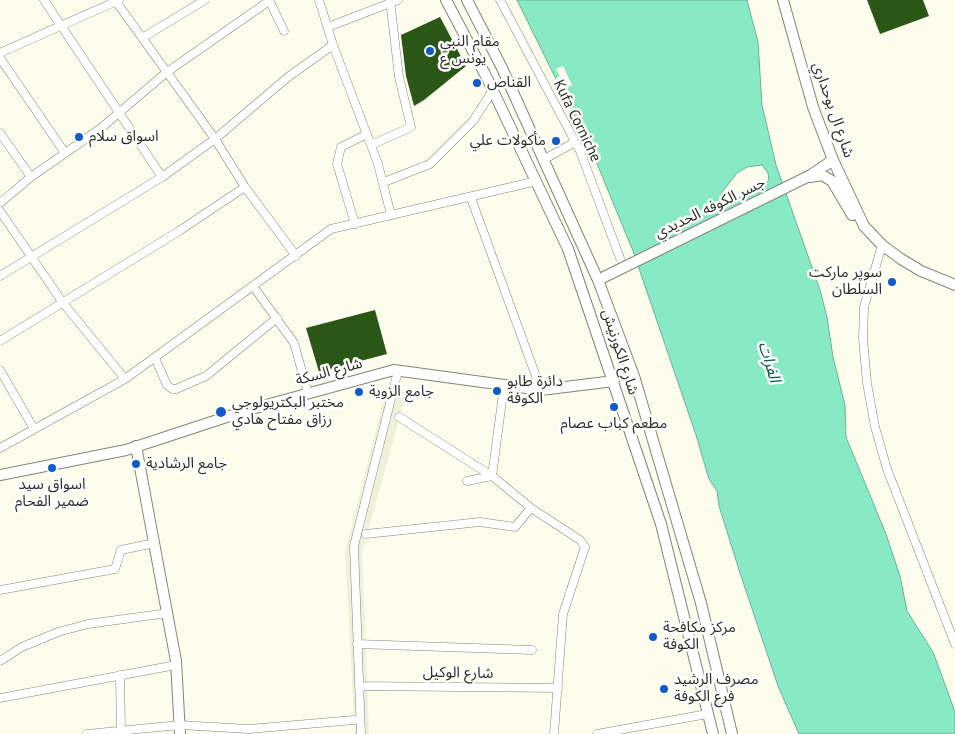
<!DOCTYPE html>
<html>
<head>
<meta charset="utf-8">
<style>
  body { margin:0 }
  canvas { display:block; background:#fdfdee }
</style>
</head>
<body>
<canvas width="955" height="734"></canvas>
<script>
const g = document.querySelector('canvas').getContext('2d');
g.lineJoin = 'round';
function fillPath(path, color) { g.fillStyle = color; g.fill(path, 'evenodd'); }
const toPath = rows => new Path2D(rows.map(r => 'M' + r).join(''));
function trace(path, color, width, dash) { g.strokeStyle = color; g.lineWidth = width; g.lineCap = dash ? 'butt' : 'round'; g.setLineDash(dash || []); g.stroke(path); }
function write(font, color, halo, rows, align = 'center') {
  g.font = font + ' "PT Sans","Noto Sans Arabic",sans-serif'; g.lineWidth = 5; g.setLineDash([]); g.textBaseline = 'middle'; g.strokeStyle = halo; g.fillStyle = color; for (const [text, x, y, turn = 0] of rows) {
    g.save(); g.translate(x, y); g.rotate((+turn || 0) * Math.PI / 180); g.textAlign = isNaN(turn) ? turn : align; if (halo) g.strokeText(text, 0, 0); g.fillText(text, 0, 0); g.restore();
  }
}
fillPath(toPath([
  [387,386,407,392,362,552,369,734,355,734,345,552]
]), '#f0f1db');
const water = toPath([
  [517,0,747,0,758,42,762,105,766,122,776,165,820,290,827,317,833,357,845,405,846,437,886,534,900,576,907,611,933,652,939,668,955,712,955,734,799,734,778,686,740,573,719,506,717,491,709,479,696,435,633,251,593,154,517,0],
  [762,165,768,173,769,180,766,183,728,204,722,202,721,195,723,191,737,173,747,167,762,165]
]);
fillPath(water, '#87eac5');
trace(water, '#6cb196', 1);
fillPath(toPath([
  [563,66,572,85,566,88,561,79,557,81,556,78,560,76,556,69]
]), '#fdfdee');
fillPath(toPath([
  [867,0,923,0,929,16,880,34],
  [440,17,466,66,424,100,414,106,406,76,401,35],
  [375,310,387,354,319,372,306,328]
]), '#2a5716');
const street = toPath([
  [44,0,162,177],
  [115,0,215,139,245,187,296,256],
  [269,0,284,31],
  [319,0,333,45,378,164,391,215],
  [500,0,580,151,620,258],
  [328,27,398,0],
  [142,38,205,0],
  [0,53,119,0],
  [0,58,65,153],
  [0,133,31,177],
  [371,145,411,127,399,77,390,0],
  [543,160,575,142],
  [384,182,430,164,473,121,493,90],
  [471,198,541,390],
  [0,203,31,177,101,128,167,72,269,1],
  [0,211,63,303,125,379],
  [355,224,337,164,341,147,367,134],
  [882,245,864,307,863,339,867,383,875,427,887,469,955,644],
  [0,276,162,177,215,139,288,77,333,45],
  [253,286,294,343,308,393],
  [0,341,179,231,245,187],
  [155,358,167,385,172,389,176,389,206,376,277,318],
  [0,370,34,429],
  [399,417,492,476,531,508,580,540,585,547,563,614,554,734],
  [0,448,125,379,331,229,537,181],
  [467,481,492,476,504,386],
  [366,534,480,522,515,527,531,508],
  [0,590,115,569,121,550,155,543],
  [357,644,532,650],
  [0,661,22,647,58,632,88,624,168,613],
  [120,675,121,733],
  [359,686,558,688],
  [0,698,176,665],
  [87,734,180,725,249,729,354,720],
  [361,734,354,546,398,371],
  [597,734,707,714]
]);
const secondary = toPath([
  [446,0,487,78,568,249,661,524,713,734],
  [467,0,502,68,598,280,634,376,701,603,732,734],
  [783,0,813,107,833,160,864,226,882,245,901,259,921,271,955,285],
  [810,177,822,175,832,181,852,215],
  [598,280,811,175,833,160],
  [136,446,176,661,180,734],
  [0,475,126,450,248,410,394,370,541,390,614,381]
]);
trace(street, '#848477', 9);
trace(secondary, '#848477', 12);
trace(street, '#fff', 8);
trace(secondary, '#fff', 10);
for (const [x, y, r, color] of [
  [430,51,5,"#0e5dc7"],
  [477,83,5,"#0e5dc7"],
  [79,137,5,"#0e5dc7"],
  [556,141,5,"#0e5dc7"],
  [892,282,5,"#0e5dc7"],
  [497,391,5,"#0e5dc7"],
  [359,392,5,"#0e5dc7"],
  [614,407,5,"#0e5dc7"],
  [221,412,6,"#0e5dc7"],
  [136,464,5,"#0e5dc7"],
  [52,468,5,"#0e5dc7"],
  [653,637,5,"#0e5dc7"],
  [664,689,5,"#0e5dc7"]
]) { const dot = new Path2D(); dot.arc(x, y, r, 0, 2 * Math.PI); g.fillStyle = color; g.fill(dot); trace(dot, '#fff', 2); }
write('15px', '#2d2d28', '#fff', [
  ["مقام النبي",440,42],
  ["يونس ع",440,59],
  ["القناص",487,83],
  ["اسواق سلام",89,137],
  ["مأكولات علي",546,141,"right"],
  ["سوپر ماركت",882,273,"right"],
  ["السلطان",882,290,"right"],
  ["دائرة طابو",507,382],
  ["الكوفة",507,399],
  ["جامع الزوية",369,392],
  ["مختبر البكتريولوجي",232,403],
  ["رزاق مفتاح هادي",232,420],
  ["مطعم كباب عصام",614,424,"center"],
  ["جامع الرشادية",146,464],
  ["اسواق سيد",52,485,"center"],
  ["ضمير الفحام",52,502,"center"],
  ["مركز مكافحة",663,628],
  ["الكوفة",663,645],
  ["مصرف الرشيد",674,680],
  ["فرع الكوفة",674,697]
], 'left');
write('15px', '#2d2d28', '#fff', [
  ["شارع ال بوحداري",833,110,71],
  ["Kufa Corniche",577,121,64],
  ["جسر الکوفه الحديدي",710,208,-26],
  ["شارع الكورنيش",620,352,72],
  ["شارع السكة",329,372,-15],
  ["شارع الوكيل",458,673,1]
]);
write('italic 16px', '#085c45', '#fff', [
  ["الفرات",769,362,73]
]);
</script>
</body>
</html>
